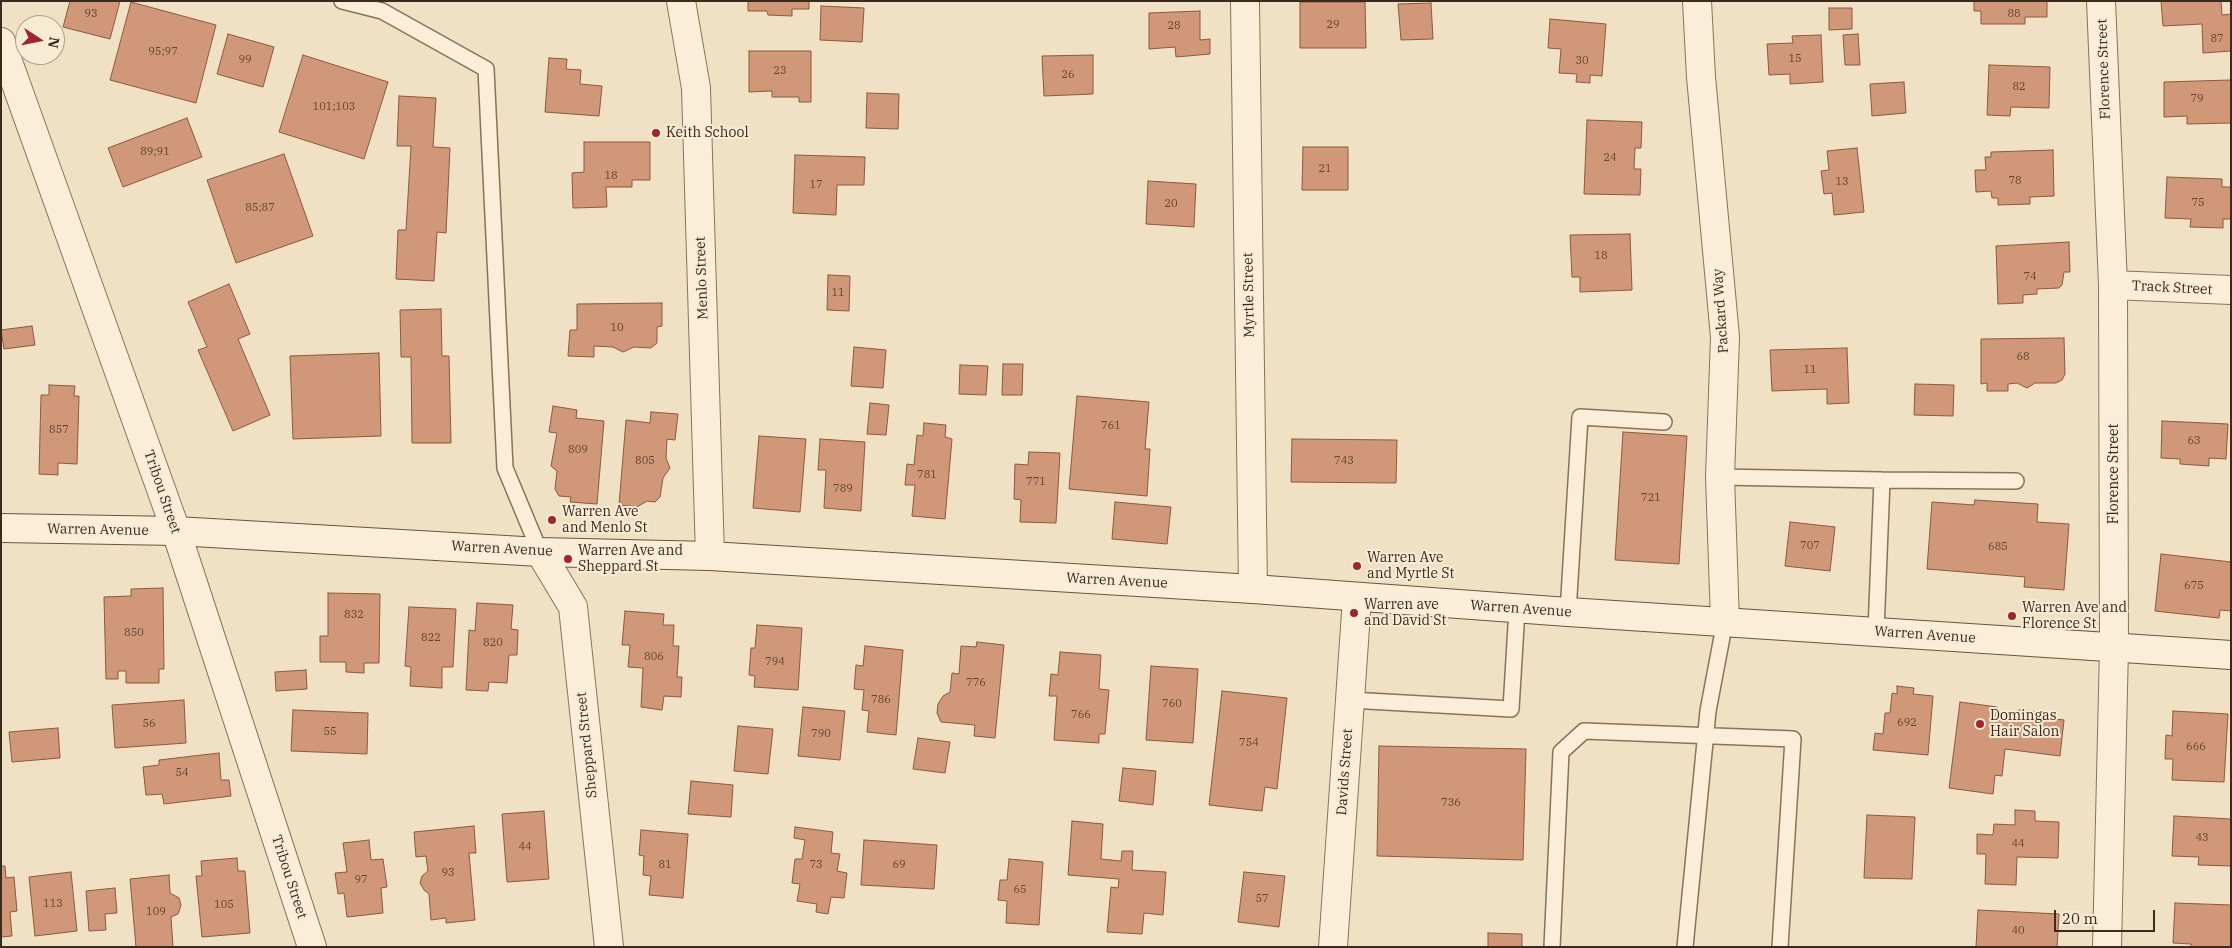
<!DOCTYPE html>
<html>
<head>
<meta charset="utf-8">
<style>
  body { margin:0 }
  #map { position:relative; width:2232px; height:948px; overflow:hidden; background:#f0e0c4; font-family:"IBM Plex Serif",serif }
  canvas { display:block }
  .frame { position:absolute; inset:0; border:2px solid #3b2a1e; pointer-events:none }
  .north { position:absolute; left:15px; top:15px; width:50px; height:50px; box-sizing:border-box; background:#f7ebd4; border:1px solid #ac9e8b; border-radius:50%; rotate:101deg; font-size:14px; font-weight:700; line-height:20px; text-align:center; color:#3b2a1e }
  .north::after { content:''; display:block; margin:auto; width:18px; height:22px; background:#9e262f; clip-path:polygon(50% 0,100% 100%,50% 72%,0 100%) }
  .scale { position:absolute; left:2054px; top:910px; width:101px; height:22px; box-sizing:border-box; border:2px solid #3b2a1e; border-top:0; padding-left:6px; font-size:15px; line-height:18px; white-space:nowrap; color:#3b2a1e; -webkit-text-stroke:4px #f7ebd4; paint-order:stroke }
</style>
</head>
<body>
<div id="map">
<canvas width="2232" height="948"></canvas>
<div class="frame"></div>
<div class="north">N</div>
<div class="scale">20 m</div>
</div>
<script>
const g = document.querySelector('canvas').getContext('2d');
g.lineJoin = 'round';
function fillPath(path, color) { g.fillStyle = color; g.fill(path, 'evenodd'); }
const toPath = rows => new Path2D(rows.map(r => 'M' + r).join(''));
function trace(path, color, width, dash) { g.strokeStyle = color; g.lineWidth = width; g.lineCap = dash ? 'butt' : 'round'; g.setLineDash(dash || []); g.stroke(path); }
function write(font, color, halo, rows, align = 'center') {
  g.font = font + ' "IBM Plex Serif",serif'; g.lineWidth = 4; g.setLineDash([]); g.textBaseline = 'middle'; g.strokeStyle = halo; g.fillStyle = color; for (const [text, x, y, turn = 0] of rows) {
    g.save(); g.translate(x, y); g.rotate((+turn || 0) * Math.PI / 180); g.textAlign = isNaN(turn) ? turn : align; if (halo) g.strokeText(text, 0, 0); g.fillText(text, 0, 0); g.restore();
  }
}
const building = toPath([
  [70,1,120,1,110,39,63,27,70,1],
  [748,1,809,1,809,9,792,9,792,16,768,15,767,11,748,11,748,1],
  [1974,1,2047,1,2047,17,2025,17,2025,24,1981,24,1981,11,1974,11,1974,1],
  [2161,1,2221,1,2222,15,2231,14,2231,51,2203,53,2202,24,2163,26,2161,1],
  [131,2,216,25,196,103,110,80,131,2],
  [1300,2,1365,2,1366,48,1300,48,1300,2],
  [1431,3,1433,39,1401,40,1398,4,1431,3],
  [821,6,864,8,862,42,820,40,821,6],
  [1829,8,1852,8,1852,29,1829,30,1829,8],
  [1200,11,1200,40,1210,39,1210,54,1176,57,1175,47,1149,49,1149,13,1200,11],
  [1550,19,1606,24,1602,76,1590,75,1590,83,1576,82,1577,74,1559,73,1561,49,1548,48,1550,19],
  [228,34,274,47,263,87,217,74,228,34],
  [1858,34,1860,65,1845,65,1843,35,1858,34],
  [1821,35,1823,82,1790,84,1790,74,1769,75,1767,44,1793,43,1792,36,1821,35],
  [749,51,811,51,811,102,799,102,799,97,772,97,772,91,749,92,749,51],
  [303,55,388,82,364,159,279,132,303,55],
  [1093,55,1093,94,1044,96,1042,56,1093,55],
  [549,58,567,59,566,69,581,70,580,84,602,86,599,116,545,112,549,58],
  [1989,65,2050,67,2049,108,2011,107,2010,116,1987,115,1989,65],
  [2231,80,2231,123,2187,124,2187,116,2164,117,2164,82,2231,80],
  [1904,82,1906,113,1872,116,1870,84,1904,82],
  [867,93,899,94,898,129,866,128,867,93],
  [399,96,436,98,433,147,450,148,446,233,437,232,434,281,396,279,398,230,406,230,411,146,397,146,399,96],
  [187,118,202,157,123,187,108,148,187,118],
  [1587,120,1642,122,1641,148,1635,148,1634,169,1641,169,1640,195,1584,194,1587,120],
  [584,142,650,142,650,180,632,180,632,187,606,187,607,207,573,208,572,173,584,172,584,142],
  [1303,147,1348,147,1348,190,1302,190,1303,147],
  [1857,148,1864,212,1834,215,1832,193,1824,194,1821,171,1829,170,1827,151,1857,148],
  [2053,150,2054,196,2030,197,2030,204,1998,205,1998,198,1992,198,1991,191,1976,192,1975,170,1986,170,1985,157,1991,157,1991,152,2053,150],
  [284,154,313,236,236,263,207,180,284,154],
  [795,155,865,157,864,185,837,185,836,215,793,213,795,155],
  [2167,177,2222,179,2222,187,2231,187,2231,219,2223,219,2223,228,2190,227,2191,219,2165,218,2167,177],
  [1148,181,1196,184,1194,227,1146,224,1148,181],
  [1630,234,1632,290,1580,292,1580,277,1572,277,1570,235,1630,234],
  [2069,242,2070,272,2064,272,2062,285,2059,288,2037,289,2037,294,2023,295,2023,303,1998,304,1996,246,2069,242],
  [828,275,850,276,849,311,827,310,828,275],
  [229,284,250,334,238,339,270,415,233,431,198,350,207,347,188,302,229,284],
  [662,303,662,326,657,327,657,343,651,348,634,347,623,352,613,347,594,346,594,357,568,356,570,330,577,330,577,304,662,303],
  [441,309,442,356,449,356,451,443,412,443,411,357,401,357,400,310,441,309],
  [32,326,35,345,4,349,1,330,32,326],
  [2064,338,2065,374,2062,380,2056,383,2035,383,2027,388,2017,383,2008,384,2008,391,1987,391,1987,383,1981,384,1981,339,2064,338],
  [854,347,886,350,883,388,851,386,854,347],
  [1847,348,1849,403,1827,404,1827,389,1772,391,1770,350,1847,348],
  [379,353,381,436,293,439,290,356,379,353],
  [1003,364,1023,364,1022,395,1002,395,1003,364],
  [960,365,988,366,986,395,959,394,960,365],
  [1915,384,1954,385,1953,416,1914,415,1915,384],
  [49,385,75,386,74,396,79,396,77,464,58,463,58,475,39,474,41,395,49,395,49,385],
  [1077,396,1149,402,1145,449,1150,449,1147,496,1069,489,1077,396],
  [870,403,889,405,886,435,867,434,870,403],
  [553,406,577,410,576,418,604,421,597,504,570,502,571,497,559,496,555,489,557,471,551,466,557,433,549,432,553,406],
  [651,412,678,414,675,440,667,439,666,458,670,468,663,478,660,497,655,502,647,501,637,507,619,505,626,420,650,423,651,412],
  [2162,421,2228,424,2226,459,2209,458,2209,466,2180,464,2180,459,2161,458,2162,421],
  [924,423,946,425,945,437,952,439,945,519,912,516,915,485,905,485,907,464,914,465,917,435,923,436,924,423],
  [1623,432,1687,436,1679,564,1615,560,1623,432],
  [759,436,806,439,800,512,753,508,759,436],
  [820,439,865,442,861,511,824,508,826,470,818,470,820,439],
  [1292,439,1397,440,1396,483,1291,482,1292,439],
  [1029,452,1060,453,1056,523,1020,522,1021,500,1014,499,1015,464,1028,465,1029,452],
  [1975,500,2038,504,2037,522,2069,524,2064,590,2024,587,2025,577,1927,569,1932,502,1974,505,1975,500],
  [1115,502,1171,507,1167,544,1112,539,1115,502],
  [1790,522,1835,527,1830,571,1785,566,1790,522],
  [2161,554,2231,562,2231,611,2220,610,2219,618,2155,611,2161,554],
  [163,588,164,669,159,669,159,683,126,683,126,671,118,671,118,679,106,679,104,597,131,596,131,589,163,588],
  [328,593,380,594,379,663,364,663,364,673,346,672,346,662,320,662,320,636,328,636,328,593],
  [477,603,513,605,511,629,518,630,517,655,509,655,507,683,489,682,488,691,466,690,469,630,475,631,477,603],
  [409,607,456,609,453,667,442,667,442,688,410,686,411,667,405,666,409,607],
  [625,611,664,614,663,625,674,625,673,646,679,646,677,677,682,677,681,697,664,696,662,710,641,707,643,668,628,667,630,645,622,645,625,611],
  [757,625,802,628,798,690,754,687,755,676,749,675,751,648,755,648,757,625],
  [977,642,1004,645,995,738,974,736,975,725,941,722,937,713,938,704,943,696,950,692,952,673,959,674,961,646,976,647,977,642],
  [865,646,903,650,896,735,867,732,869,711,862,710,864,690,854,689,856,665,863,666,865,646],
  [1060,652,1101,655,1099,689,1109,690,1105,734,1099,734,1099,743,1054,740,1057,696,1049,696,1051,674,1058,675,1060,652],
  [1151,666,1198,669,1193,743,1146,740,1151,666],
  [306,670,307,689,276,691,275,672,306,670],
  [1897,686,1914,688,1913,694,1933,696,1928,755,1873,750,1875,733,1883,734,1885,713,1890,713,1892,693,1897,694,1897,686],
  [1222,691,1287,698,1277,789,1265,787,1262,811,1209,805,1222,691],
  [184,700,186,743,115,748,112,705,184,700],
  [1960,702,1997,707,1996,715,2017,718,2018,710,2039,712,2038,717,2064,720,2060,756,2005,749,2002,776,1995,775,1993,794,1949,788,1960,702],
  [803,707,845,711,840,760,798,756,803,707],
  [293,710,368,713,367,754,291,751,293,710],
  [2173,711,2228,714,2224,782,2172,780,2173,759,2165,759,2166,735,2172,736,2173,711],
  [738,726,773,729,768,774,734,771,738,726],
  [58,728,60,758,12,762,9,732,58,728],
  [918,738,950,742,945,773,913,769,918,738],
  [1379,746,1526,749,1523,860,1377,856,1379,746],
  [219,753,221,780,229,780,231,796,164,804,162,794,146,795,143,767,159,765,159,760,219,753],
  [1123,768,1156,771,1153,805,1119,801,1123,768],
  [691,781,733,785,731,817,688,814,691,781],
  [2015,810,2035,811,2035,821,2059,822,2058,858,2017,857,2016,885,1985,884,1986,854,1977,854,1977,834,1993,835,1994,824,2015,825,2015,810],
  [544,811,549,879,507,882,502,814,544,811],
  [1867,815,1915,817,1912,879,1864,878,1867,815],
  [2174,816,2231,819,2231,866,2198,865,2199,857,2172,856,2174,816],
  [1072,821,1103,824,1101,859,1121,861,1122,851,1133,851,1132,870,1166,872,1163,915,1144,913,1142,934,1107,932,1111,887,1118,888,1119,879,1068,875,1072,821],
  [474,826,476,853,469,853,475,920,446,923,446,918,431,920,429,894,424,890,420,883,422,876,428,871,426,856,416,857,414,832,474,826],
  [795,827,833,832,831,853,840,854,837,871,847,873,844,898,831,897,828,914,816,912,817,904,797,901,800,884,792,883,795,859,802,859,805,840,794,838,795,827],
  [641,830,688,834,683,898,649,895,651,876,643,875,644,856,639,855,641,830],
  [369,840,371,860,383,859,387,887,381,888,383,913,347,917,344,893,338,894,335,873,347,872,343,843,369,840],
  [864,840,937,845,934,889,861,885,864,840],
  [237,858,238,871,245,871,250,933,202,937,196,876,202,876,201,861,237,858],
  [1009,859,1043,862,1039,925,1006,923,1007,901,998,900,1000,880,1007,880,1009,859],
  [1,866,5,866,6,878,14,877,17,911,10,912,12,936,1,937,1,866],
  [71,872,77,931,35,936,29,877,71,872],
  [1244,872,1285,876,1279,927,1238,922,1244,872],
  [169,875,170,893,179,898,181,905,178,914,171,917,173,947,136,947,130,879,169,875],
  [115,888,117,913,105,914,106,930,89,931,86,891,115,888],
  [2175,903,2231,905,2231,947,2191,947,2191,944,2173,943,2175,903],
  [1978,910,2059,914,2057,947,1976,947,1978,910],
  [1488,933,1522,934,1522,947,1488,947,1488,933]
]);
fillPath(building, '#d09778');
trace(building, '#8c583e', 1);
const lane = toPath([
  [342,1,382,11,486,69,505,468,540,552],
  [1720,477,1882,480],
  [1568,612,1580,417,1664,422],
  [1876,631,1882,480,2016,481],
  [1350,700,1511,709,1517,609],
  [1552,947,1561,752,1584,731,1793,739,1780,947],
  [1685,947,1708,711,1725,621]
]);
const street = toPath([
  [681,1,696,88,710,556],
  [1245,1,1253,589],
  [1697,1,1701,77,1725,337,1720,477,1725,621],
  [2101,1,2113,285,2114,648,2107,947],
  [1,42,176,531,312,947],
  [2113,285,2231,290],
  [540,552,573,607,609,947],
  [1333,947,1357,598]
]);
const secondary = toPath([
  [1,528,176,531,540,552,710,556,1253,589,1568,612,2231,655]
]);
trace(lane, '#8c7159', 18);
trace(street, '#8c7159', 30);
trace(secondary, '#6e523c', 30);
trace(lane, '#faeed8', 15);
trace(street, '#faeed8', 28);
trace(secondary, '#faeed8', 28);
for (const [x, y, r, color] of [
  [656,133,5,"#9e262f"],
  [552,520,5,"#9e262f"],
  [568,559,5,"#9e262f"],
  [1357,566,5,"#9e262f"],
  [1354,613,5,"#9e262f"],
  [2012,616,5,"#9e262f"],
  [1980,724,5,"#9e262f"]
]) { const dot = new Path2D(); dot.arc(x, y, r, 0, 2 * Math.PI); g.fillStyle = color; g.fill(dot); trace(dot, '#f7ebd4', 2); }
write('11px', '#604534', null, [
  ["93",91,14],
  ["88",2014,14],
  ["29",1333,25],
  ["28",1174,26],
  ["87",2217,39],
  ["95;97",163,52],
  ["15",1795,59],
  ["99",245,60],
  ["30",1582,61],
  ["23",780,71],
  ["26",1068,75],
  ["82",2019,87],
  ["79",2197,99],
  ["101;103",334,107],
  ["89;91",155,152],
  ["24",1610,158],
  ["21",1325,169],
  ["18",611,176],
  ["78",2015,181],
  ["13",1842,182],
  ["17",816,185],
  ["75",2198,203],
  ["20",1171,204],
  ["85;87",260,208],
  ["18",1601,256],
  ["74",2030,277],
  ["11",838,293],
  ["10",617,328],
  ["68",2023,357],
  ["11",1810,370],
  ["761",1111,426],
  ["857",59,430],
  ["63",2194,441],
  ["809",578,450],
  ["805",645,461],
  ["743",1344,461],
  ["781",927,475],
  ["771",1036,482],
  ["789",843,489],
  ["721",1651,498],
  ["707",1810,546],
  ["685",1998,547],
  ["675",2194,586],
  ["832",354,615],
  ["850",134,633],
  ["822",431,638],
  ["820",493,643],
  ["806",654,657],
  ["794",775,662],
  ["776",976,683],
  ["786",881,700],
  ["760",1172,704],
  ["766",1081,715],
  ["692",1907,723],
  ["56",149,724],
  ["55",330,732],
  ["790",821,734],
  ["754",1249,743],
  ["666",2196,747],
  ["54",182,773],
  ["736",1451,803],
  ["43",2202,838],
  ["44",2018,844],
  ["44",525,847],
  ["81",665,865],
  ["73",816,865],
  ["69",899,865],
  ["93",448,873],
  ["97",361,880],
  ["65",1020,890],
  ["57",1262,899],
  ["113",53,904],
  ["105",224,905],
  ["109",156,912],
  ["40",2018,931]
]);
write('14px', '#3b2a1e', '#f7ebd4', [
  ["Florence Street",2104,69,-92],
  ["Menlo Street",702,278,-92],
  ["Track Street",2172,288,3],
  ["Myrtle Street",1249,295,-91],
  ["Packard Way",1721,311,-94],
  ["Florence Street",2114,474,-90],
  ["Tribou Street",162,492,71],
  ["Warren Avenue",98,530,1],
  ["Warren Avenue",502,549,3],
  ["Warren Avenue",1117,581,3],
  ["Warren Avenue",1521,609,4],
  ["Warren Avenue",1925,635,4],
  ["Sheppard Street",587,745,-96],
  ["Davids Street",1345,772,-86],
  ["Tribou Street",289,877,72]
]);
write('14px', '#3b2a1e', '#f7ebd4', [
  ["Keith School",666,133],
  ["Warren Ave",562,512],
  ["and Menlo St",562,528],
  ["Warren Ave and",578,551],
  ["Sheppard St",578,567],
  ["Warren Ave",1367,558],
  ["and Myrtle St",1367,574],
  ["Warren ave",1364,605],
  ["and David St",1364,621],
  ["Warren Ave and",2022,608],
  ["Florence St",2022,624],
  ["Domingas",1990,716],
  ["Hair Salon",1990,732]
], 'left');
</script>
</body>
</html>
